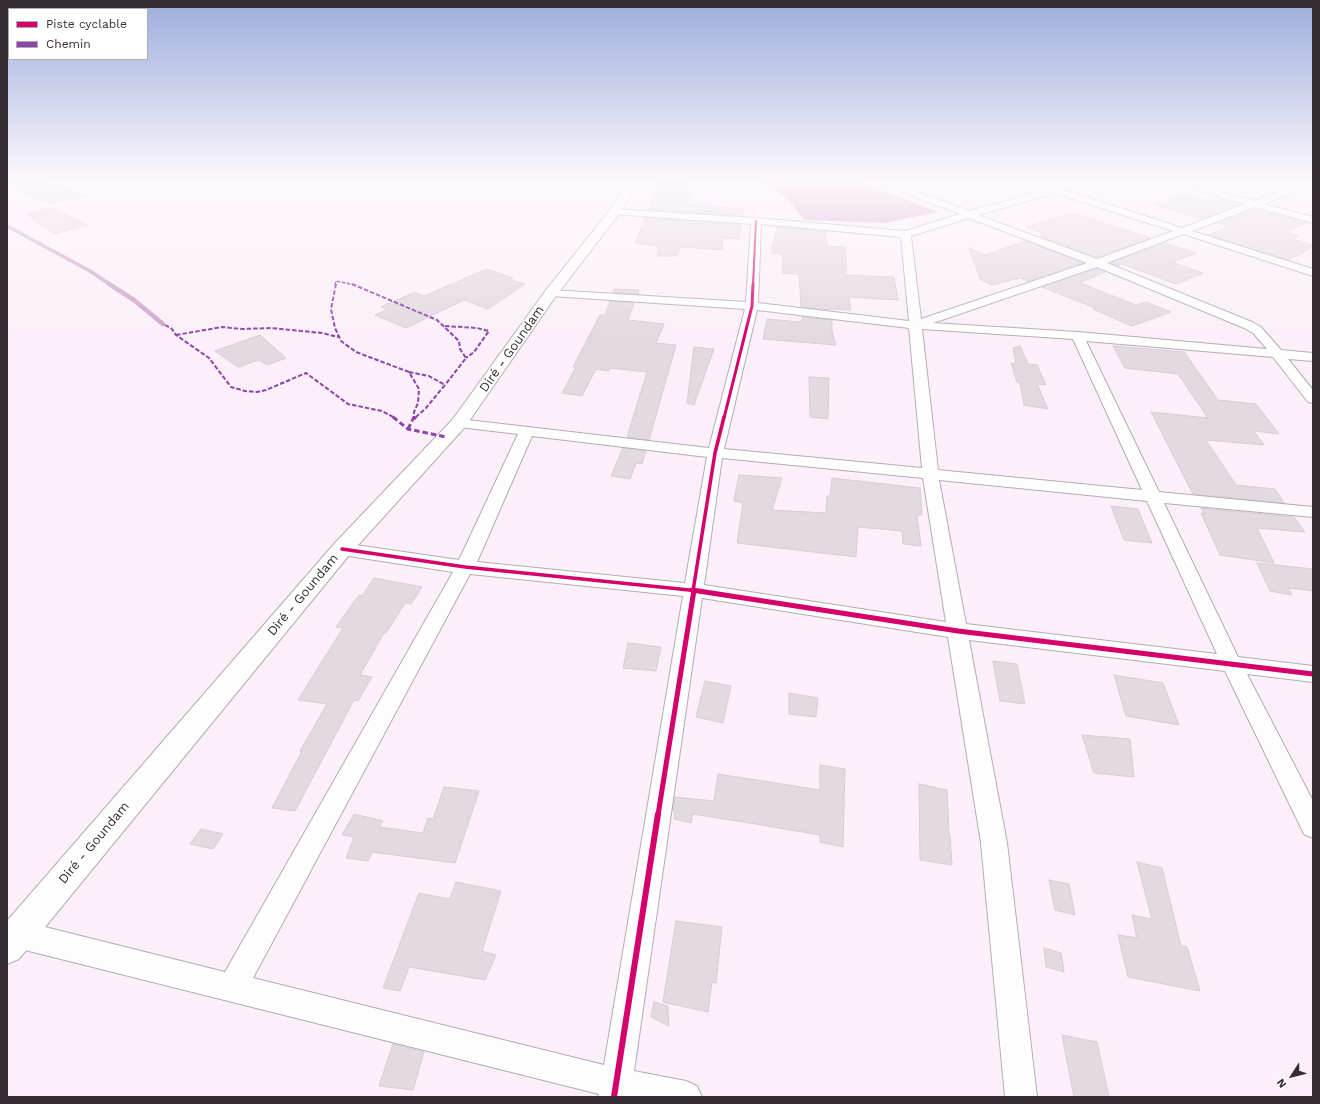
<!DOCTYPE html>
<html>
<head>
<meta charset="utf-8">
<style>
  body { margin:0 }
  #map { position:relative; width:1320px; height:1104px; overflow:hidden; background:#fbf0f9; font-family:"Work Sans",sans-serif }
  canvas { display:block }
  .frame { position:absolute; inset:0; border:8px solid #352c34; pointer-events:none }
  .legend { position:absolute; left:8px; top:8px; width:140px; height:52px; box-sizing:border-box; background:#fff; border:1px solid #aeabae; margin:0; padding:5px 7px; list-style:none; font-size:12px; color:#352c34 }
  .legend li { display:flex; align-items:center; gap:8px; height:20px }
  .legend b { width:20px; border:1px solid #aeabae }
  .north { position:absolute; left:1272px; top:1056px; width:40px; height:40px; -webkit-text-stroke:3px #fff; paint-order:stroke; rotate:234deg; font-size:11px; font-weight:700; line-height:16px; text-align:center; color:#352c34 }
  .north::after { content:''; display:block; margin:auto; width:14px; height:18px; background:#352c34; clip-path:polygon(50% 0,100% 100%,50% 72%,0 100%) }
</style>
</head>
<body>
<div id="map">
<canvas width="1320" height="1104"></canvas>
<div class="frame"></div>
<ul class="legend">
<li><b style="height:5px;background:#d6006c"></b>Piste cyclable</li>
<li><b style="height:5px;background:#8e44ad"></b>Chemin</li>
</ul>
<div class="north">N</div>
</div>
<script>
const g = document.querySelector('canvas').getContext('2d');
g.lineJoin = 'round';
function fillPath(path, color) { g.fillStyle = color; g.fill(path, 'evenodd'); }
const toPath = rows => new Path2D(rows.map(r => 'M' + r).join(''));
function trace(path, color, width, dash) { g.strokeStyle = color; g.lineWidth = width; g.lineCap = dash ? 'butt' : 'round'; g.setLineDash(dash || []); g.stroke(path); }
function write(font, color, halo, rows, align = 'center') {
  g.font = font + ' "Work Sans",sans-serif'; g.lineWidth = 3; g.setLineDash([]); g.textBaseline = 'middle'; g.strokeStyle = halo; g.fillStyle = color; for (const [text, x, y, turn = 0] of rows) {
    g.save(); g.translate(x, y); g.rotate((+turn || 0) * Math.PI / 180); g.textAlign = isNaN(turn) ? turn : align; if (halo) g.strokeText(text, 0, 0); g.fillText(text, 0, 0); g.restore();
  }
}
fillPath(toPath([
  [752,181,859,181,938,212,885,223,805,220,782,194]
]), '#cea3c9');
trace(toPath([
  [7,226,90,271,111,285]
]), '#cea3c9', 3.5);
trace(toPath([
  [109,284,134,300,163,324]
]), '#cea3c9', 4.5);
const building = toPath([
  [7,181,50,181,85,196,52,204,7,186,7,181],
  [658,181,693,182,681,193,693,194,686,204,744,209,743,216,649,210,658,181],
  [1186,193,1215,201,1220,199,1240,204,1202,219,1155,205,1186,193],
  [52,207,88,225,54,234,26,214,52,207],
  [1255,209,1306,223,1287,232,1299,236,1292,239,1313,245,1313,247,1288,260,1208,235,1229,227,1217,223,1255,209],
  [1073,213,1150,238,1097,257,1040,236,1045,234,1026,227,1073,213],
  [645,218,741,225,739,239,722,238,723,250,681,247,677,256,657,256,659,246,635,243,645,218],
  [777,227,826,232,825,239,827,239,827,246,846,247,846,275,894,277,898,300,849,297,851,310,831,309,831,310,801,307,799,274,783,273,783,254,771,253,777,227],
  [1026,241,1083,263,1028,281,1020,278,992,285,980,279,969,248,985,255,1026,241],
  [1165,243,1196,253,1172,262,1203,273,1176,284,1122,264,1118,266,1111,263,1165,243],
  [487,269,513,278,509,280,525,284,488,309,464,300,406,328,375,315,387,310,381,307,415,292,424,296,487,269],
  [1097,269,1105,272,1080,283,1136,305,1146,302,1171,312,1132,326,1093,309,1095,308,1042,287,1097,269],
  [614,289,639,290,638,294,613,292,614,289],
  [610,301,634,303,628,320,664,324,656,343,676,345,649,440,627,437,647,372,610,368,609,371,596,369,582,396,562,393,576,367,573,367,600,315,605,315,610,301],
  [802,317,832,320,832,332,836,345,763,339,767,319,802,322,802,317],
  [260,335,286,358,267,365,259,360,238,367,215,351,260,335],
  [1020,346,1028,364,1037,365,1046,385,1037,384,1048,409,1024,405,1020,383,1017,382,1011,363,1016,364,1013,348,1020,346],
  [1113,346,1184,352,1218,400,1256,404,1279,434,1254,431,1264,445,1206,440,1236,485,1275,489,1284,503,1193,494,1151,412,1208,418,1178,374,1125,368,1113,346],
  [694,347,714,349,694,405,687,403,694,347],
  [809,377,829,378,828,419,810,417,809,377],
  [623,448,646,451,642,464,636,463,630,479,611,476,623,448],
  [739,475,782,478,772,510,826,513,827,496,830,496,832,478,920,488,922,515,917,515,921,546,903,544,902,531,858,527,856,557,737,543,743,503,734,501,739,475],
  [1111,506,1138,509,1152,543,1124,540,1111,506],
  [1201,508,1294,517,1305,532,1257,528,1274,563,1220,555,1201,513,1204,514,1201,508],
  [1257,563,1313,569,1313,591,1288,588,1292,595,1270,591,1257,563],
  [374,578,422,587,411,604,405,603,386,633,384,633,360,675,372,677,358,701,354,700,295,811,272,808,302,751,300,751,327,704,298,700,343,628,336,627,359,595,362,596,374,578],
  [628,643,661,647,656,671,623,668,628,643],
  [993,661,1017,664,1025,704,1000,701,993,661],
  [1114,675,1163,683,1179,725,1126,716,1114,675],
  [705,681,731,686,723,723,696,717,705,681],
  [789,693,818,698,816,717,789,714,789,693],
  [1082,735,1130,739,1134,777,1094,773,1082,735],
  [820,765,845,769,843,847,820,842,820,835,750,823,693,814,691,823,674,819,675,811,673,811,675,797,714,801,718,774,820,790,820,765],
  [919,784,947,790,949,835,950,835,952,865,920,860,919,784],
  [444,787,479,791,455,863,372,852,368,861,346,858,354,837,342,835,354,814,383,821,379,827,423,833,428,818,433,819,444,787],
  [201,829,223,834,213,849,190,844,201,829],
  [1137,862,1162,868,1181,946,1187,947,1200,991,1128,977,1118,935,1137,938,1132,915,1152,919,1137,862],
  [1049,880,1069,884,1075,915,1055,910,1049,880],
  [456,882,501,891,482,951,496,955,485,980,409,967,400,991,383,988,419,893,450,899,456,882],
  [676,921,722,927,716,983,712,982,708,1012,663,1002,676,921],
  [1044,948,1061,953,1064,972,1046,967,1044,948],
  [654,1002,668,1006,669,1026,651,1017,654,1002],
  [1062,1035,1097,1042,1109,1097,1074,1097,1062,1035],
  [393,1044,424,1052,413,1090,379,1086,393,1044]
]);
fillPath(building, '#e3d9e1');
trace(building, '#d6ccd4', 1);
const street = toPath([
  [876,181,888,181,969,211,1046,190,1024,183,1023,181,1036,181,1056,187,1078,181,1092,181,1091,183,1065,190,1182,228,1245,204,1169,183,1168,181,1182,181,1254,201,1307,181,1313,181,1313,185,1264,204,1313,217,1313,223,1255,207,1192,231,1313,269,1313,276,1183,234,1107,263,1252,322,1261,327,1281,350,1313,353,1313,361,1288,359,1313,390,1313,403,1308,402,1273,357,1086,341,1159,492,1313,507,1313,517,1164,503,1238,657,1313,666,1313,682,1247,674,1313,801,1313,838,1304,834,1225,671,969,640,1007,843,1037,1097,1005,1097,981,843,948,637,702,598,634,1071,686,1081,697,1086,702,1097,598,1097,599,1094,17,948,7,944,7,925,17,920,225,972,453,572,342,555,336,553,333,549,336,545,342,543,459,560,518,434,459,427,454,426,452,423,454,420,459,419,709,448,745,309,551,296,547,295,545,293,547,291,551,290,746,302,751,224,612,214,610,212,615,209,756,218,905,231,960,214,877,183,876,181],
  [1055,193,1173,231,1097,259,978,215,1055,193],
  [969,218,1087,263,921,319,911,236,969,218],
  [761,224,901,237,909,321,758,303,761,224],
  [1097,267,1244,328,1253,333,1267,349,1078,332,933,323,1097,267],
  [757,310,909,328,922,468,724,449,757,310],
  [922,329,1073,339,1142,490,938,470,922,329],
  [532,436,707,457,685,583,477,562,532,436],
  [722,458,923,478,946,622,704,585,722,458],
  [939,480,1147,501,1217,654,966,624,939,480],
  [470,574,683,596,604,1065,253,978,470,574]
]);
const secondary = toPath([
  [629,181,639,181,619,214,556,296,465,427,350,554,19,959,7,964,7,921,334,544,453,419,546,290,610,210,629,181]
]);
trace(street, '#b5acb3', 2);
trace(secondary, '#b5acb3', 2);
fillPath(street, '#fefdfe');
fillPath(secondary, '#fefdfe');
trace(toPath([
  [335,285,336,281,355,285]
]), '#8e44ad', 1.5, [3.5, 1.5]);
trace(toPath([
  [336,284,331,309,335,328,341,341,356,352,409,372,419,389,418,403,414,412,414,418],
  [352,284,437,320,459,341,460,349,466,358,445,385],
  [165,325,172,329,176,335,209,358,231,387,245,391,257,392,266,390,306,373,348,404,382,411,395,418],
  [445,326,477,328,489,331,474,352,466,358],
  [176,335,222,327,242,329,271,328,322,333,338,337],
  [409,372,429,376,445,385,426,408,415,418]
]), '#8e44ad', 2, [4.5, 2]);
trace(toPath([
  [393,417,408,429,446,437],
  [414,419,416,417],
  [408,429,414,417]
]), '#8e44ad', 3, [5.5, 3]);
trace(toPath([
  [753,285,756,221]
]), '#d6006c', 2);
trace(toPath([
  [724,418,752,306,753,284]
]), '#d6006c', 3);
trace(toPath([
  [342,549,465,567,699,591],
  [693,591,715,453,724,417]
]), '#d6006c', 3.5);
trace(toPath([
  [692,590,958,631,1313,674],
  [658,815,694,590]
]), '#d6006c', 5);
trace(toPath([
  [614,1097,658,814]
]), '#d6006c', 6);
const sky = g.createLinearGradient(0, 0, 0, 336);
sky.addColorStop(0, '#9daddc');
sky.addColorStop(0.54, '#fdf8fc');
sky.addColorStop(1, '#fdf8fc00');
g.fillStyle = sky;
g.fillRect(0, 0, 1320, 336);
write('13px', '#352c34', '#fff', [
  ["Diré - Goundam",512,349,-55],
  ["Diré - Goundam",303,595,-50],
  ["Diré - Goundam",94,843,-50]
]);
</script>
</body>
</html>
